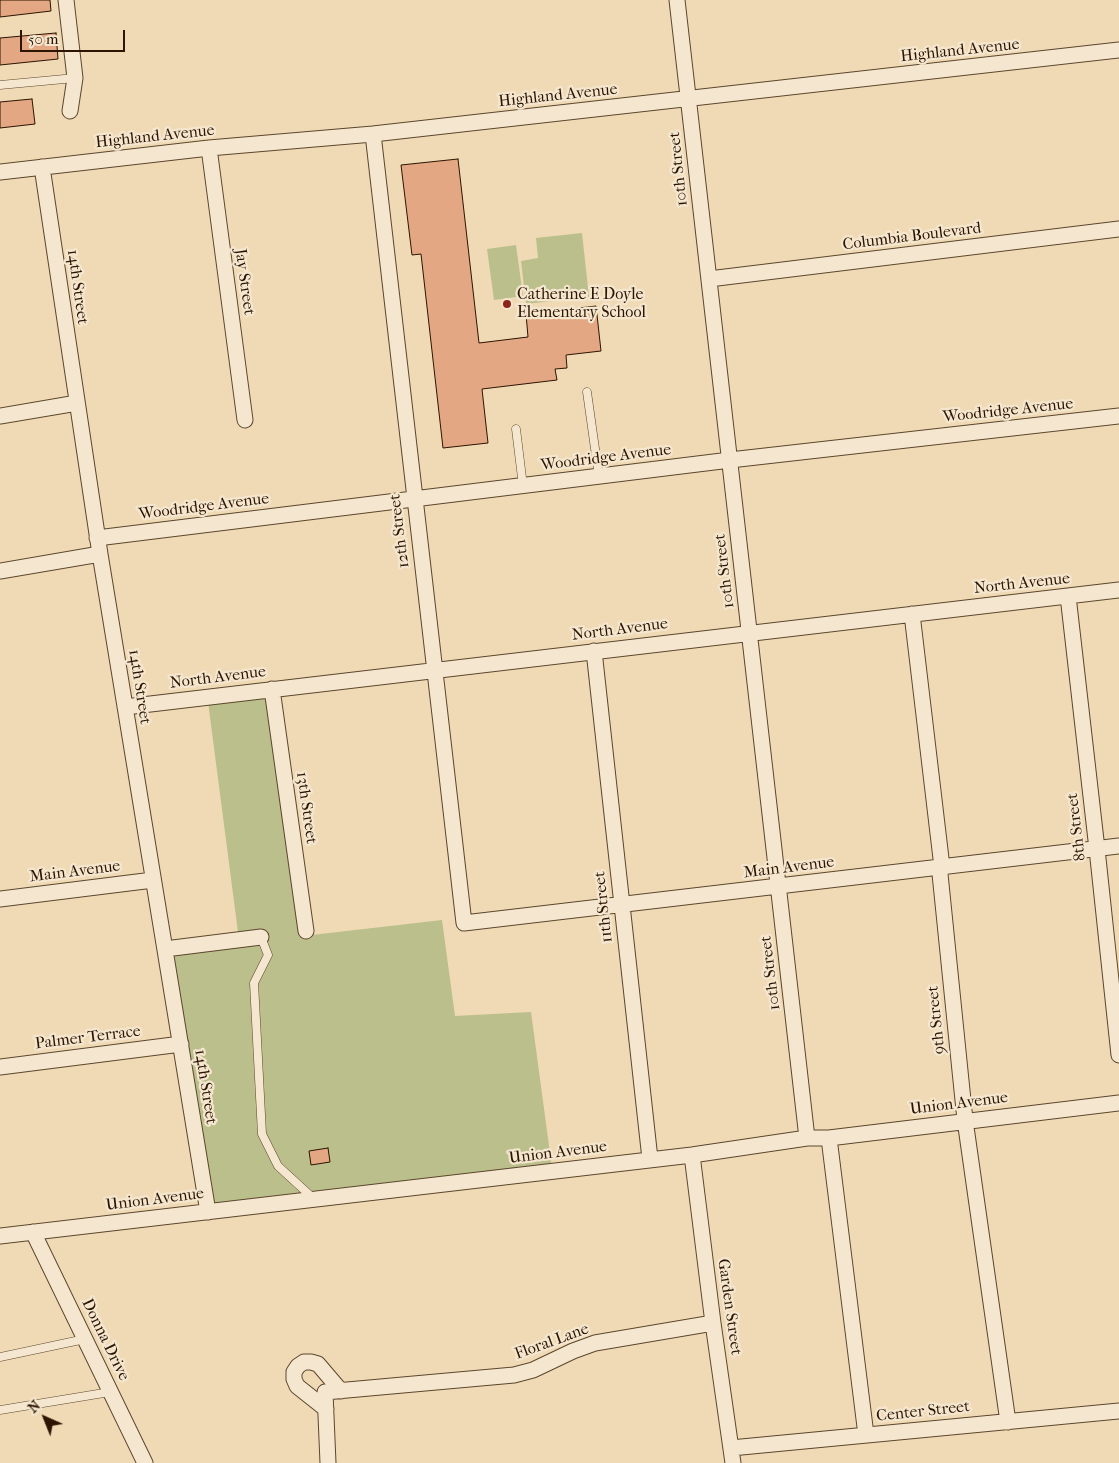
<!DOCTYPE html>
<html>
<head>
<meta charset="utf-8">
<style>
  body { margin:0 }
  #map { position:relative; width:1119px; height:1463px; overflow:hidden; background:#f0dab5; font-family:"IM FELL French Canon",serif }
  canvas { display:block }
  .north { position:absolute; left:20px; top:1393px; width:50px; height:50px; -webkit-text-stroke:4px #f5e7cf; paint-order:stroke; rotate:316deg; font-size:14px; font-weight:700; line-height:20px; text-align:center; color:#2b1400 }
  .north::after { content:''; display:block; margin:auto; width:18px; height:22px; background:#2b1400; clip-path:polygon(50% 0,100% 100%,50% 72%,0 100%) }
  .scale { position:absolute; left:20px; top:30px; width:105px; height:22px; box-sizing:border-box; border:2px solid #2b1400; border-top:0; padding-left:6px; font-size:15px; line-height:18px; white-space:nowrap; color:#2b1400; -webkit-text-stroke:4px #f5e7cf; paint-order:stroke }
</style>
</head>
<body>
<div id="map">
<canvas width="1119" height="1463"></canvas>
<div class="north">N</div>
<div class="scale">50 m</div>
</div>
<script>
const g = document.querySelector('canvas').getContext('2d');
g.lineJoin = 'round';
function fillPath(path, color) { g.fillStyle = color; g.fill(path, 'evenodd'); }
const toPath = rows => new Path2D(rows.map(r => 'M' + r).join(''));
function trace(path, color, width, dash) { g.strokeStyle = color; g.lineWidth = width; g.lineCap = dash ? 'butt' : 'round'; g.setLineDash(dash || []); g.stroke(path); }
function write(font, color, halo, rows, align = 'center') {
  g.font = font + ' "IM FELL French Canon",serif'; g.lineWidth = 4.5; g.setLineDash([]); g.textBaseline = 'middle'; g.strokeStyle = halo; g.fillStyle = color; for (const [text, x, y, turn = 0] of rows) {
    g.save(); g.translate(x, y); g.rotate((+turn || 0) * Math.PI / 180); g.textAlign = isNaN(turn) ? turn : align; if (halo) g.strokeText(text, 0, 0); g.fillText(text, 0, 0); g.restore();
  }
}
fillPath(toPath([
  [582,233,589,297,526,304,521,261,538,258,536,238],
  [516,245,523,296,494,300,487,249],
  [276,685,303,936,442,920,455,1016,531,1012,552,1168,202,1207,165,945,239,940,207,694]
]), '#bbbf8c');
const building = toPath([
  [0,0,50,0,51,11,0,17,0,0],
  [56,33,58,59,0,65,0,38,56,33],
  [32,99,35,124,0,128,0,102,32,99],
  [458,159,479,343,528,337,526,314,596,306,601,351,566,355,567,368,555,369,557,380,482,389,488,443,443,448,421,254,412,255,401,165,458,159],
  [328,1148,330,1162,311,1165,309,1151,328,1148]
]);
fillPath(building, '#e4a784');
trace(building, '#2b1400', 1);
const service = toPath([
  [0,85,75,78],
  [587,392,599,477],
  [516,429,523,486],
  [261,937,268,955,254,983,262,1134,278,1166,314,1199],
  [0,1357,85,1339],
  [0,1410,110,1392]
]);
const minor = toPath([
  [66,0,75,78,70,111],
  [677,0,807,1138],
  [373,134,464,923,1119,846],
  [209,148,245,420],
  [42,167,100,554,208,1212],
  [0,172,209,148,373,134,1119,50],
  [709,279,1119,229],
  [0,416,77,403],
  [97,538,730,460,1119,416],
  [0,571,100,554],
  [1068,596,1097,849,1119,1055],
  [912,614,942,867,940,874,965,1120,1008,1422],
  [594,651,650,1159],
  [272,689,306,931],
  [125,707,1119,590],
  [0,899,153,880],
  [165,949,261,937],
  [0,1067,181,1044],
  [829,1138,866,1435],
  [692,1155,713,1323,733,1463],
  [33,1232,145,1463],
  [0,1236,692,1155,807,1138,829,1138,1119,1103],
  [326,1409,297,1386,294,1379,294,1372,298,1366,304,1362,311,1362,318,1364,341,1391],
  [731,1448,1119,1411],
  [328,1463,325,1392,514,1375,533,1370,573,1351,595,1343,713,1323]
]);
trace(service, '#5c462d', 9);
trace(minor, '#5c462d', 17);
trace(service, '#f5e7cf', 8);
trace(minor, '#f5e7cf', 15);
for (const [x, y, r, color] of [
  [507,304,5,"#8f2418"]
]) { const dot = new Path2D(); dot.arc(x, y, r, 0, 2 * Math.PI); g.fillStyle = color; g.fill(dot); trace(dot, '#f5e7cf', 2); }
write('16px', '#2b1400', '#f5e7cf', [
  ["Highland Avenue",960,51,-6],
  ["Highland Avenue",558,96,-6],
  ["Highland Avenue",155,137,-6],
  ["10th Street",679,169,-96],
  ["Columbia Boulevard",912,237,-7],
  ["Jay Street",244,282,82],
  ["14th Street",77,287,82],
  ["Woodridge Avenue",1008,411,-6],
  ["Woodridge Avenue",606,458,-7],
  ["Woodridge Avenue",204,507,-7],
  ["12th Street",400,531,-97],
  ["10th Street",725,571,-97],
  ["North Avenue",1022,584,-6],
  ["North Avenue",620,630,-7],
  ["North Avenue",218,678,-7],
  ["14th Street",139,687,81],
  ["13th Street",306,808,82],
  ["8th Street",1077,827,-97],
  ["Main Avenue",789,868,-7],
  ["Main Avenue",75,872,-7],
  ["11th Street",604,907,-96],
  ["10th Street",771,973,-97],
  ["9th Street",937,1020,-96],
  ["Palmer Terrace",88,1038,-7],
  ["14th Street",205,1087,81],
  ["Union Avenue",959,1104,-7],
  ["Union Avenue",558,1153,-7],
  ["Union Avenue",155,1200,-7],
  ["Garden Street",729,1307,82],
  ["Donna Drive",105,1340,64],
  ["Floral Lane",552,1342,-20],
  ["Center Street",923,1412,-6]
]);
write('16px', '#2b1400', '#f5e7cf', [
  ["Catherine E Doyle",517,295],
  ["Elementary School",517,313]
], 'left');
</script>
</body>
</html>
